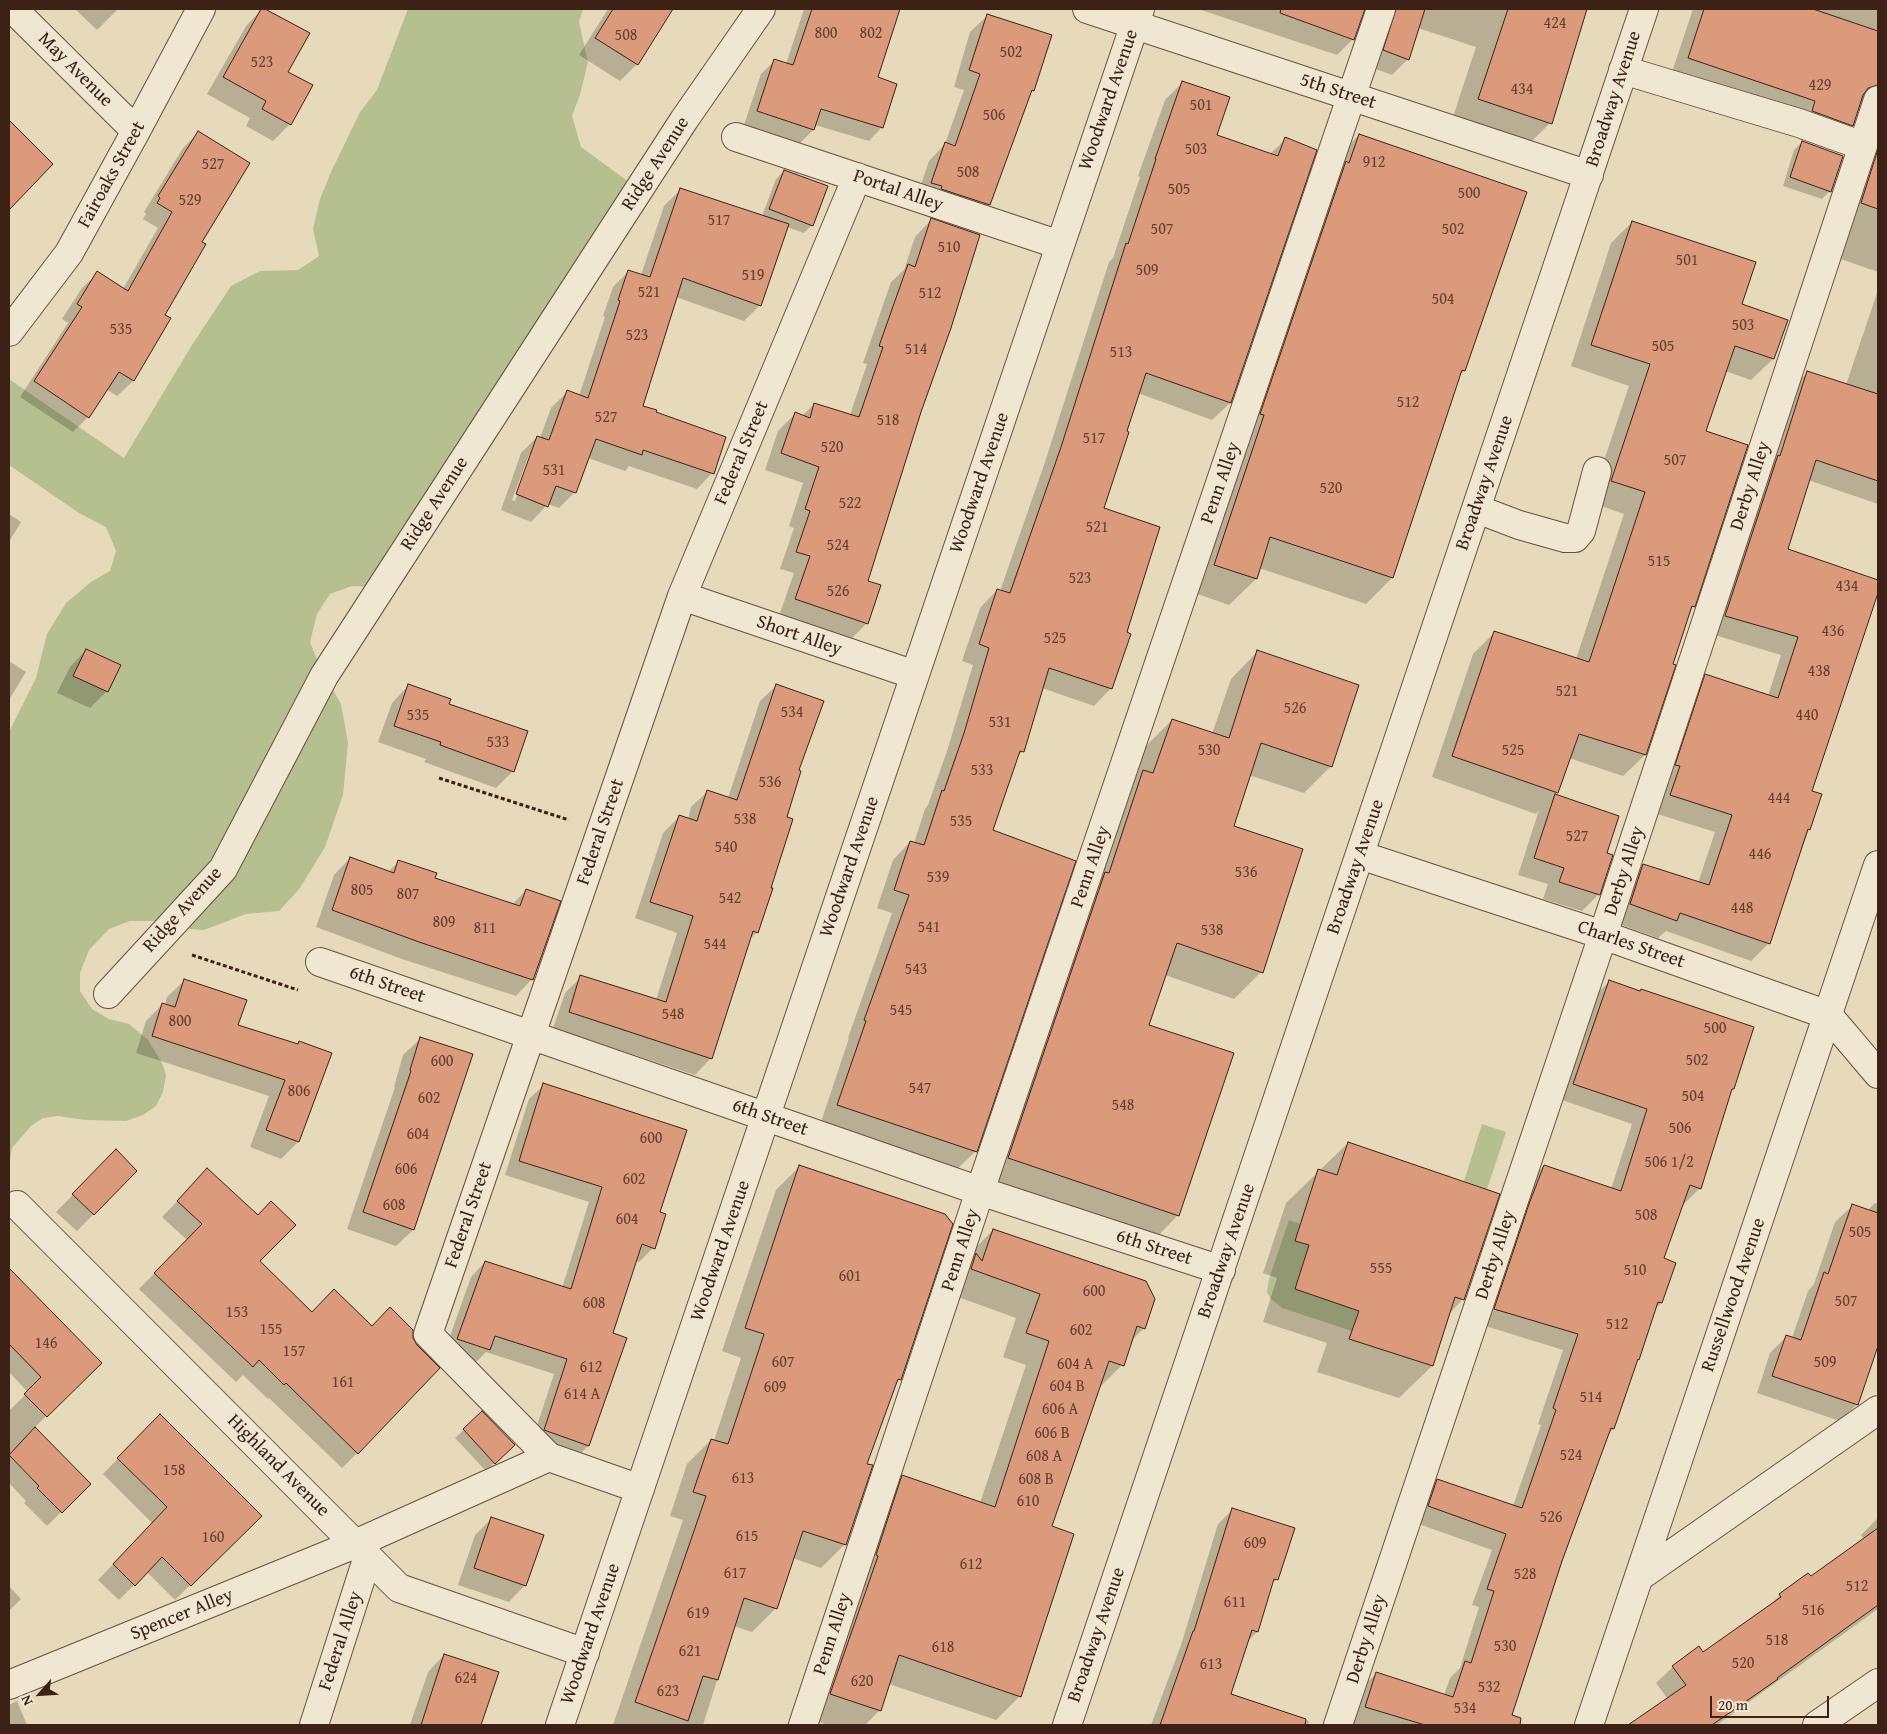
<!DOCTYPE html>
<html>
<head>
<meta charset="utf-8">
<style>
  body { margin:0 }
  #map { position:relative; width:1887px; height:1734px; overflow:hidden; background:#e7daba; font-family:"Gentium Book Plus",serif }
  canvas { display:block }
  .frame { position:absolute; inset:0; border:10px solid #3d2117; pointer-events:none }
  .north { position:absolute; left:15px; top:1669px; width:50px; height:50px; -webkit-text-stroke:4px #efe7d2; paint-order:stroke; rotate:244deg; font-size:14px; font-weight:700; line-height:20px; text-align:center; color:#3d2117 }
  .north::after { content:''; display:block; margin:auto; width:18px; height:22px; background:#3d2117; clip-path:polygon(50% 0,100% 100%,50% 72%,0 100%) }
  .scale { position:absolute; left:1710px; top:1696px; width:119px; height:22px; box-sizing:border-box; border:2px solid #3d2117; border-top:0; padding-left:6px; font-size:15px; line-height:18px; white-space:nowrap; color:#3d2117; -webkit-text-stroke:4px #efe7d2; paint-order:stroke }
</style>
</head>
<body>
<div id="map">
<canvas width="1887" height="1734"></canvas>
<div class="frame"></div>
<div class="north">N</div>
<div class="scale">20 m</div>
</div>
<script>
const g = document.querySelector('canvas').getContext('2d');
g.lineJoin = 'round';
function fillPath(path, color) { g.fillStyle = color; g.fill(path, 'evenodd'); }
const toPath = rows => new Path2D(rows.map(r => 'M' + r).join(''));
function trace(path, color, width, dash) { g.strokeStyle = color; g.lineWidth = width; g.lineCap = dash ? 'butt' : 'round'; g.setLineDash(dash || []); g.stroke(path); }
function write(font, color, halo, rows, align = 'center') {
  g.font = font + ' "Gentium Book Plus",serif'; g.lineWidth = 4; g.setLineDash([]); g.textBaseline = 'middle'; g.strokeStyle = halo; g.fillStyle = color; for (const [text, x, y, turn = 0] of rows) {
    g.save(); g.translate(x, y); g.rotate((+turn || 0) * Math.PI / 180); g.textAlign = isNaN(turn) ? turn : align; if (halo) g.strokeText(text, 0, 0); g.fillText(text, 0, 0); g.restore();
  }
}
fillPath(toPath([
  [408,9,583,9,579,22,588,62,580,95,572,116,581,147,637,188,379,587,352,586,330,594,317,614,310,642,321,669,341,704,348,743,343,795,325,847,300,888,279,911,246,914,204,930,176,928,154,921,130,921,109,929,89,950,80,973,80,991,92,1009,109,1019,129,1024,148,1040,162,1063,166,1075,163,1092,156,1106,143,1115,126,1121,85,1120,58,1116,43,1118,31,1126,12,1148,9,1166,9,732,36,678,47,634,66,603,91,582,110,571,116,551,106,527,79,513,9,465,9,379,124,458,192,345,231,286,260,271,298,270,319,256,313,229,320,199,331,172,360,112,377,90],
  [1482,1124,1506,1132,1487,1189,1464,1181],
  [1289,1220,1300,1224,1295,1241,1314,1247,1307,1251,1295,1289,1320,1298,1324,1286,1362,1299,1352,1331,1282,1308,1270,1298,1267,1292,1269,1279]
]), '#b6bf8f');
fillPath(toPath([
  [75,9,118,9,97,30],
  [262,9,308,34,287,72,290,124,273,141,246,126,250,118,207,94,246,26],
  [608,9,672,9,637,64,620,81,579,55],
  [804,9,898,9,877,78,882,127,869,141,815,125,813,130,800,143,744,125,761,74,775,60,786,64],
  [1201,9,1586,9,1550,123,1520,153,1449,129,1476,47,1418,28,1408,59,1392,75,1368,66,1370,10,1363,9,1353,39,1337,55,1201,10],
  [1693,9,1878,9,1877,31,1878,32,1878,48,1869,75,1878,78,1878,272,1838,258,1864,102,1860,102,1852,125,1834,143,1671,75],
  [987,16,1033,90,1029,95,989,205,972,221,916,199,929,161,945,144,964,90,954,87,970,32],
  [1183,82,1216,136,1270,154,1286,139,1315,151,1230,403,1212,420,1138,393,1102,509,1125,633,1111,688,1094,706,1042,688,1023,751,1016,758,992,830,976,1151,958,1168,821,1122,849,1038,848,1038,892,913,877,908,893,860,910,842,914,843,925,809,928,805,947,751,973,665,962,661,980,608,997,590,1000,591,1044,465,1109,262,1113,258,1140,177,1138,176,1165,100],
  [9,121,51,164,9,208],
  [198,133,200,242,163,315,169,319,133,381,117,396,106,389,88,417,73,432,20,397,68,323,62,319,82,288,98,273,123,289,158,228,143,219,146,214,144,212,183,148],
  [1359,135,1526,193,1464,371,1459,376,1392,578,1366,604,1259,568,1256,579,1229,605,1189,591,1333,161],
  [1802,142,1830,191,1822,199,1783,186,1794,150],
  [784,171,812,225,804,233,787,227,760,305,744,321,676,297,642,406,655,413,712,473,697,489,629,466,625,471,588,458,575,492,559,508,548,504,531,522,501,510,521,453,537,437,540,438,551,408,567,392,579,396,605,317,603,316,613,287,629,271,641,275,664,206,680,190,762,216,776,179],
  [529,455,531,455,515,501,512,500],
  [931,220,920,412,867,581,867,623,850,640,779,616,794,573,780,569,794,528,789,526,803,483,765,470,778,431,795,414,802,416,814,404,850,415,867,364,863,363,891,282,904,270,915,237],
  [1632,222,1741,305,1786,321,1773,359,1751,380,1725,371,1704,432,1693,606,1690,610,1672,665,1674,666,1645,755,1623,776,1569,758,1557,792,1554,795,1617,816,1605,854,1599,894,1582,911,1543,899,1548,884,1518,875,1539,810,1536,814,1432,777,1473,654,1494,633,1576,659,1624,514,1590,502,1629,386,1571,366,1611,243],
  [1878,290,1878,504,1808,480,1787,550,1878,581,1878,589,1810,792,1821,795,1769,943,1751,961,1666,931,1658,938,1613,922,1625,884,1643,866,1698,883,1715,832,1654,813,1688,693,1706,676,1768,696,1781,655,1708,633,1789,390,1807,373,1846,385],
  [9,514,21,522,9,542],
  [86,650,107,691,90,708,57,693,70,667],
  [1258,651,1331,766,1304,793,1249,775,1232,826,1261,972,1234,999,1165,975,1147,1026,1178,1215,1151,1243,981,1185,1145,747,1172,720,1212,734,1231,679],
  [9,661,26,672,9,700],
  [777,685,797,771,757,932,748,941,711,1058,695,1075,553,1028,565,993,581,977,656,1000,677,933,635,918,663,833,679,817,688,819,691,807,708,791,728,798,760,701],
  [408,686,513,771,496,788,424,762,426,759,378,742,392,703],
  [350,858,388,872,399,861,434,879,512,905,526,890,532,979,516,996,402,959,316,927,334,875],
  [184,981,237,1026,297,1045,299,1042,330,1054,298,1142,281,1159,250,1147,269,1096,136,1053,146,1021,163,1004,165,1005,167,997],
  [1609,982,1732,1089,1730,1091,1700,1188,1684,1204,1682,1203,1662,1259,1661,1303,1654,1310,1638,1359,1636,1362,1613,1429,1608,1434,1587,1489,1507,1725,1358,1725,1350,1723,1360,1689,1376,1674,1444,1695,1450,1678,1460,1668,1479,1607,1472,1605,1492,1550,1413,1522,1422,1496,1437,1480,1513,1506,1541,1425,1538,1424,1563,1350,1479,1324,1528,1182,1544,1166,1611,1189,1632,1124,1559,1099,1593,997],
  [420,1039,472,1055,413,1230,396,1246,347,1229,395,1087,394,1087,403,1055],
  [544,1085,659,1213,653,1248,639,1262,635,1261,611,1334,588,1446,574,1460,531,1444,554,1374,486,1352,474,1364,444,1353,471,1277,485,1262,562,1288,589,1202,505,1175,529,1099],
  [1348,1143,1463,1299,1449,1314,1432,1366,1399,1398,1317,1372,1327,1343,1263,1322,1277,1278,1263,1273,1286,1203],
  [116,1151,136,1171,77,1231,56,1212],
  [799,1167,900,1379,894,1385,866,1464,845,1544,821,1568,793,1558,776,1608,752,1632,734,1626,703,1725,613,1725,683,1520,670,1516,687,1464,711,1440,714,1441,741,1358,722,1351,776,1190],
  [192,1186,258,1261,312,1313,357,1453,342,1468,269,1398,268,1399,243,1375,236,1382,139,1289,187,1240,162,1217],
  [1875,1203,1878,1204,1878,1333,1873,1349,1876,1350,1856,1405,1840,1421,1757,1393,1770,1353,1786,1337,1792,1338,1808,1291,1814,1284,1835,1222,1852,1206,1867,1211],
  [993,1230,1144,1328,1130,1342,1122,1365,1098,1389,1051,1527,1020,1696,996,1720,889,1684,880,1710,865,1725,828,1725,806,1718,878,1501,903,1477,980,1503,1026,1365,1003,1357,1016,1318,947,1293,969,1255],
  [9,1270,100,1363,34,1428,89,1484,47,1526,24,1503,26,1501,9,1483,9,1411,28,1392,9,1372],
  [482,1413,505,1453,486,1471,455,1438],
  [160,1415,260,1516,175,1600,147,1572,119,1600,98,1580,152,1523,103,1474],
  [1233,1509,1277,1579,1271,1584,1257,1632,1247,1642,1229,1695,1309,1721,1308,1725,1151,1725,1181,1645,1218,1524],
  [492,1518,525,1585,509,1602,458,1585,475,1535],
  [1878,1518,1878,1609,1717,1725,1634,1725,1643,1716,1668,1699,1656,1683,1673,1667,1703,1653,1765,1610,1780,1595,1811,1578,1864,1540,1861,1535],
  [9,1586,21,1599,9,1611],
  [444,1655,497,1673,480,1725,410,1725,428,1672],
  [17,1701,27,1725,9,1725,9,1705]
]), '#0003');
const building = toPath([
  [261,9,265,9,310,33,288,72,313,85,291,125,262,109,266,101,223,77,261,9],
  [613,9,673,9,638,65,595,38,613,9],
  [812,9,900,9,878,77,897,84,883,128,821,109,814,130,757,111,774,59,793,65,812,9],
  [1281,9,1365,9,1354,40,1280,13,1281,9],
  [1396,9,1425,9,1409,60,1383,50,1396,9],
  [1508,9,1587,9,1552,124,1478,99,1508,9],
  [1704,9,1813,9,1878,31,1878,85,1868,88,1863,95,1853,126,1812,111,1815,101,1688,58,1704,9],
  [987,14,1052,35,1034,91,1032,90,990,205,941,189,942,186,931,183,945,142,955,146,980,74,969,70,987,14],
  [1182,81,1230,97,1217,135,1278,156,1285,137,1317,150,1231,403,1146,373,1127,431,1129,432,1104,508,1160,527,1127,632,1131,634,1112,689,1049,668,1024,752,1020,751,993,830,1076,861,977,1152,837,1105,866,1021,864,1020,909,895,894,890,910,841,924,845,942,790,944,791,964,733,989,648,979,644,997,589,1010,593,1061,447,1126,243,1128,244,1156,159,1155,159,1182,81],
  [9,120,53,164,9,210,9,120],
  [198,131,250,163,202,242,206,244,165,315,171,318,134,381,119,372,89,418,34,381,82,307,77,304,97,271,128,291,172,212,157,203,160,198,158,196,198,131],
  [1359,134,1527,192,1465,371,1462,370,1393,578,1270,537,1257,579,1214,565,1264,415,1260,414,1346,161,1349,163,1359,134],
  [1802,141,1843,156,1831,192,1790,177,1802,141],
  [1878,149,1878,209,1861,203,1878,149],
  [784,170,828,186,813,226,769,209,784,170],
  [680,188,789,224,761,306,683,278,643,406,657,410,656,412,726,437,714,474,643,450,642,455,596,439,576,493,556,486,548,507,516,494,537,436,549,440,567,390,588,398,620,301,618,300,628,270,650,277,680,188],
  [931,218,980,235,951,328,921,412,868,581,881,585,868,624,795,599,810,556,796,552,810,511,805,509,819,467,781,453,795,412,810,418,814,403,859,417,883,347,879,346,908,264,915,267,931,218],
  [1632,221,1756,262,1742,304,1788,320,1774,359,1735,346,1706,431,1748,445,1695,607,1692,606,1673,664,1676,665,1646,755,1579,734,1558,793,1452,756,1494,631,1589,662,1645,492,1611,481,1650,364,1591,345,1632,221],
  [1807,371,1878,394,1878,481,1816,460,1788,549,1878,580,1878,593,1812,791,1822,794,1810,830,1808,829,1770,944,1680,913,1677,921,1630,904,1643,864,1709,885,1732,815,1670,795,1680,766,1675,765,1705,674,1778,698,1798,637,1725,616,1778,455,1780,456,1807,371],
  [86,649,121,665,108,692,73,676,86,649],
  [1257,650,1359,685,1332,767,1261,743,1234,826,1303,849,1263,973,1177,943,1149,1025,1234,1053,1179,1216,1008,1158,1105,872,1109,873,1143,770,1153,773,1172,719,1229,738,1257,650],
  [408,684,451,699,449,704,528,731,514,772,440,745,441,742,394,726,408,684],
  [776,684,824,701,799,770,801,771,787,817,793,819,771,888,773,888,758,933,753,931,712,1059,569,1012,580,975,666,1002,693,916,650,902,679,815,697,821,707,790,737,800,776,684],
  [1555,794,1619,816,1607,853,1613,855,1600,895,1559,882,1564,868,1534,858,1555,794],
  [350,857,394,873,398,860,437,873,435,878,520,906,526,889,561,901,533,980,419,942,332,910,350,857],
  [184,979,247,1000,238,1025,298,1044,299,1041,332,1053,299,1142,266,1130,285,1080,152,1036,162,1003,175,1007,184,979],
  [1609,980,1640,991,1641,989,1754,1027,1734,1089,1732,1089,1701,1189,1690,1185,1664,1258,1676,1263,1662,1303,1658,1302,1639,1360,1638,1359,1614,1429,1611,1428,1562,1561,1512,1715,1521,1718,1520,1725,1425,1725,1365,1707,1376,1672,1453,1697,1465,1661,1471,1663,1494,1591,1487,1589,1506,1534,1428,1506,1437,1479,1522,1508,1556,1410,1553,1408,1578,1334,1494,1309,1529,1204,1544,1165,1621,1191,1647,1109,1573,1084,1609,980],
  [420,1037,473,1054,414,1230,363,1212,411,1071,410,1070,420,1037],
  [543,1083,687,1130,660,1212,666,1214,655,1249,642,1244,613,1333,627,1338,589,1446,544,1430,567,1359,495,1336,490,1350,457,1339,485,1261,571,1289,602,1187,519,1161,543,1083],
  [1348,1142,1500,1194,1464,1300,1455,1297,1433,1366,1349,1339,1359,1311,1295,1289,1309,1245,1295,1241,1318,1169,1337,1175,1348,1142],
  [116,1149,137,1171,94,1215,72,1194,116,1149],
  [799,1165,945,1214,953,1224,901,1380,898,1379,867,1464,873,1465,846,1545,803,1531,777,1609,744,1598,718,1680,703,1676,688,1721,635,1702,706,1496,693,1492,711,1439,728,1444,764,1334,745,1328,799,1165],
  [207,1168,258,1215,271,1201,296,1225,260,1261,312,1312,334,1289,372,1326,390,1307,413,1330,413,1338,417,1345,440,1368,358,1454,286,1383,284,1385,259,1360,253,1367,154,1273,202,1224,177,1201,207,1168],
  [1852,1204,1878,1213,1878,1346,1858,1405,1772,1376,1786,1335,1801,1340,1824,1272,1828,1274,1852,1204],
  [993,1229,1146,1281,1155,1299,1145,1329,1137,1326,1124,1366,1109,1361,1052,1526,1074,1534,1021,1697,899,1655,881,1711,830,1694,878,1556,876,1555,902,1475,995,1507,1049,1341,1026,1333,1040,1294,971,1269,976,1253,982,1261,993,1229],
  [9,1268,102,1363,47,1417,24,1394,41,1377,9,1344,9,1268],
  [482,1411,515,1445,495,1464,463,1429,482,1411],
  [160,1414,262,1516,191,1586,162,1557,135,1586,113,1564,167,1507,117,1458,160,1414],
  [35,1427,91,1484,62,1513,37,1488,39,1486,9,1455,35,1427],
  [1232,1508,1295,1528,1278,1580,1274,1579,1258,1632,1252,1630,1231,1694,1306,1719,1305,1725,1160,1725,1193,1631,1194,1631,1232,1508],
  [491,1517,544,1535,526,1586,474,1568,491,1517],
  [1878,1528,1878,1605,1777,1678,1778,1679,1712,1725,1628,1725,1686,1685,1672,1666,1699,1646,1703,1652,1781,1597,1779,1594,1808,1573,1811,1576,1878,1528],
  [444,1654,499,1672,481,1725,421,1725,444,1654]
]);
fillPath(building, '#da9a7b');
trace(building, '#3d2117', 1);
const minor = toPath([
  [13,9,136,131],
  [1087,9,1589,175],
  [1623,70,1799,123,1863,146],
  [736,137,1060,245],
  [9,332,69,253,136,131,201,9],
  [1477,509,1519,525,1565,538,1575,538,1581,531,1597,471],
  [682,596,915,675],
  [1360,855,1603,935,1828,1015,1878,1074],
  [320,962,980,1191,1221,1270],
  [108,994,223,869,324,676,684,120,761,9],
  [17,1205,399,1588,585,1653],
  [549,1457,428,1334,682,596,857,177],
  [1639,1577,1878,1410],
  [9,1685,355,1544,549,1457,640,1489],
  [314,1725,368,1556],
  [560,1725,1140,9],
  [803,1725,980,1191,1381,9],
  [1067,1725,1644,9],
  [1338,1725,1603,935,1878,100],
  [1589,1725,1878,865],
  [1817,1725,1878,1683]
]);
trace(minor, '#684f40', 30);
trace(toPath([
  [439,778,569,820],
  [192,955,298,990]
]), '#3d2117', 3, [4, 2.5]);
trace(minor, '#efe7d2', 28);
write('16px', '#643f30', null, [
  ["424",1555,24],
  ["800",826,34],
  ["802",871,34],
  ["508",626,36],
  ["502",1011,53],
  ["523",262,63],
  ["429",1820,86],
  ["434",1522,90],
  ["501",1201,106],
  ["506",994,116],
  ["503",1196,150],
  ["912",1374,163],
  ["527",213,165],
  ["508",968,173],
  ["505",1179,190],
  ["500",1469,194],
  ["529",190,201],
  ["517",719,221],
  ["507",1162,230],
  ["502",1453,230],
  ["510",949,248],
  ["501",1687,261],
  ["509",1147,271],
  ["519",753,276],
  ["521",649,293],
  ["512",930,294],
  ["504",1443,300],
  ["503",1743,326],
  ["535",121,330],
  ["523",637,336],
  ["505",1663,347],
  ["514",916,350],
  ["513",1121,353],
  ["512",1408,403],
  ["527",606,418],
  ["518",888,421],
  ["517",1094,439],
  ["520",832,448],
  ["507",1675,461],
  ["531",554,471],
  ["520",1331,489],
  ["522",850,504],
  ["521",1097,528],
  ["524",838,546],
  ["515",1659,562],
  ["523",1080,579],
  ["434",1847,587],
  ["526",838,592],
  ["436",1833,632],
  ["525",1055,639],
  ["438",1819,672],
  ["521",1567,692],
  ["526",1295,709],
  ["534",792,713],
  ["535",418,716],
  ["440",1807,716],
  ["531",1000,723],
  ["533",498,743],
  ["530",1209,751],
  ["525",1513,751],
  ["533",982,771],
  ["536",770,783],
  ["444",1779,799],
  ["538",745,820],
  ["535",961,822],
  ["527",1577,837],
  ["540",726,848],
  ["446",1760,855],
  ["536",1246,873],
  ["539",938,878],
  ["805",362,891],
  ["807",408,895],
  ["542",730,899],
  ["448",1742,909],
  ["809",444,923],
  ["541",929,928],
  ["811",485,929],
  ["538",1212,931],
  ["544",715,945],
  ["543",916,970],
  ["545",901,1011],
  ["548",673,1015],
  ["800",180,1022],
  ["500",1715,1029],
  ["502",1697,1061],
  ["600",442,1062],
  ["547",920,1089],
  ["806",299,1092],
  ["504",1693,1097],
  ["602",429,1099],
  ["548",1123,1106],
  ["506",1680,1129],
  ["604",418,1135],
  ["600",651,1139],
  ["506 1/2",1669,1163],
  ["606",406,1170],
  ["602",634,1180],
  ["608",394,1206],
  ["508",1646,1216],
  ["604",627,1220],
  ["505",1860,1233],
  ["555",1381,1269],
  ["510",1635,1271],
  ["601",850,1277],
  ["600",1094,1292],
  ["507",1846,1302],
  ["608",594,1304],
  ["153",237,1313],
  ["512",1617,1325],
  ["155",271,1330],
  ["602",1081,1331],
  ["146",46,1344],
  ["157",294,1352],
  ["607",783,1363],
  ["509",1825,1363],
  ["604 A",1075,1365],
  ["612",591,1368],
  ["161",343,1383],
  ["604 B",1067,1387],
  ["609",775,1388],
  ["614 A",582,1395],
  ["514",1591,1398],
  ["606 A",1060,1410],
  ["606 B",1052,1434],
  ["524",1571,1456],
  ["608 A",1044,1457],
  ["158",174,1471],
  ["613",743,1479],
  ["608 B",1036,1480],
  ["610",1028,1502],
  ["526",1551,1518],
  ["615",747,1537],
  ["160",213,1538],
  ["609",1255,1544],
  ["612",971,1565],
  ["617",735,1574],
  ["528",1525,1575],
  ["512",1857,1587],
  ["611",1235,1603],
  ["516",1813,1611],
  ["619",698,1614],
  ["518",1777,1641],
  ["530",1505,1647],
  ["618",943,1648],
  ["621",690,1652],
  ["520",1743,1664],
  ["613",1211,1665],
  ["624",466,1679],
  ["620",862,1682],
  ["532",1489,1688],
  ["623",668,1692],
  ["534",1465,1709]
]);
write('19px', '#3d2117', '#efe7d2', [
  ["May Avenue",75,70,45],
  ["5th Street",1338,92,18],
  ["Broadway Avenue",1614,99,-72],
  ["Woodward Avenue",1109,100,-71],
  ["Ridge Avenue",656,164,-57],
  ["Fairoaks Street",112,175,-61],
  ["Portal Alley",898,191,19],
  ["Federal Street",742,453,-67],
  ["Woodward Avenue",980,483,-71],
  ["Penn Alley",1221,483,-71],
  ["Broadway Avenue",1485,483,-71],
  ["Derby Alley",1751,486,-72],
  ["Ridge Avenue",435,504,-57],
  ["Short Alley",799,636,19],
  ["Federal Street",601,832,-71],
  ["Woodward Avenue",850,867,-71],
  ["Penn Alley",1091,867,-71],
  ["Broadway Avenue",1356,867,-71],
  ["Derby Alley",1625,871,-72],
  ["Ridge Avenue",183,910,-48],
  ["Charles Street",1631,945,19],
  ["6th Street",387,985,19],
  ["6th Street",770,1118,19],
  ["Federal Street",469,1215,-71],
  ["6th Street",1154,1248,18],
  ["Penn Alley",961,1250,-72],
  ["Woodward Avenue",721,1251,-71],
  ["Broadway Avenue",1227,1251,-71],
  ["Derby Alley",1496,1255,-72],
  ["Russellwood Avenue",1734,1295,-71],
  ["Highland Avenue",278,1466,45],
  ["Spencer Alley",182,1615,-22],
  ["Woodward Avenue",591,1634,-71],
  ["Penn Alley",833,1634,-72],
  ["Broadway Avenue",1097,1635,-71],
  ["Derby Alley",1367,1639,-72],
  ["Federal Alley",341,1641,-72]
]);
</script>
</body>
</html>
